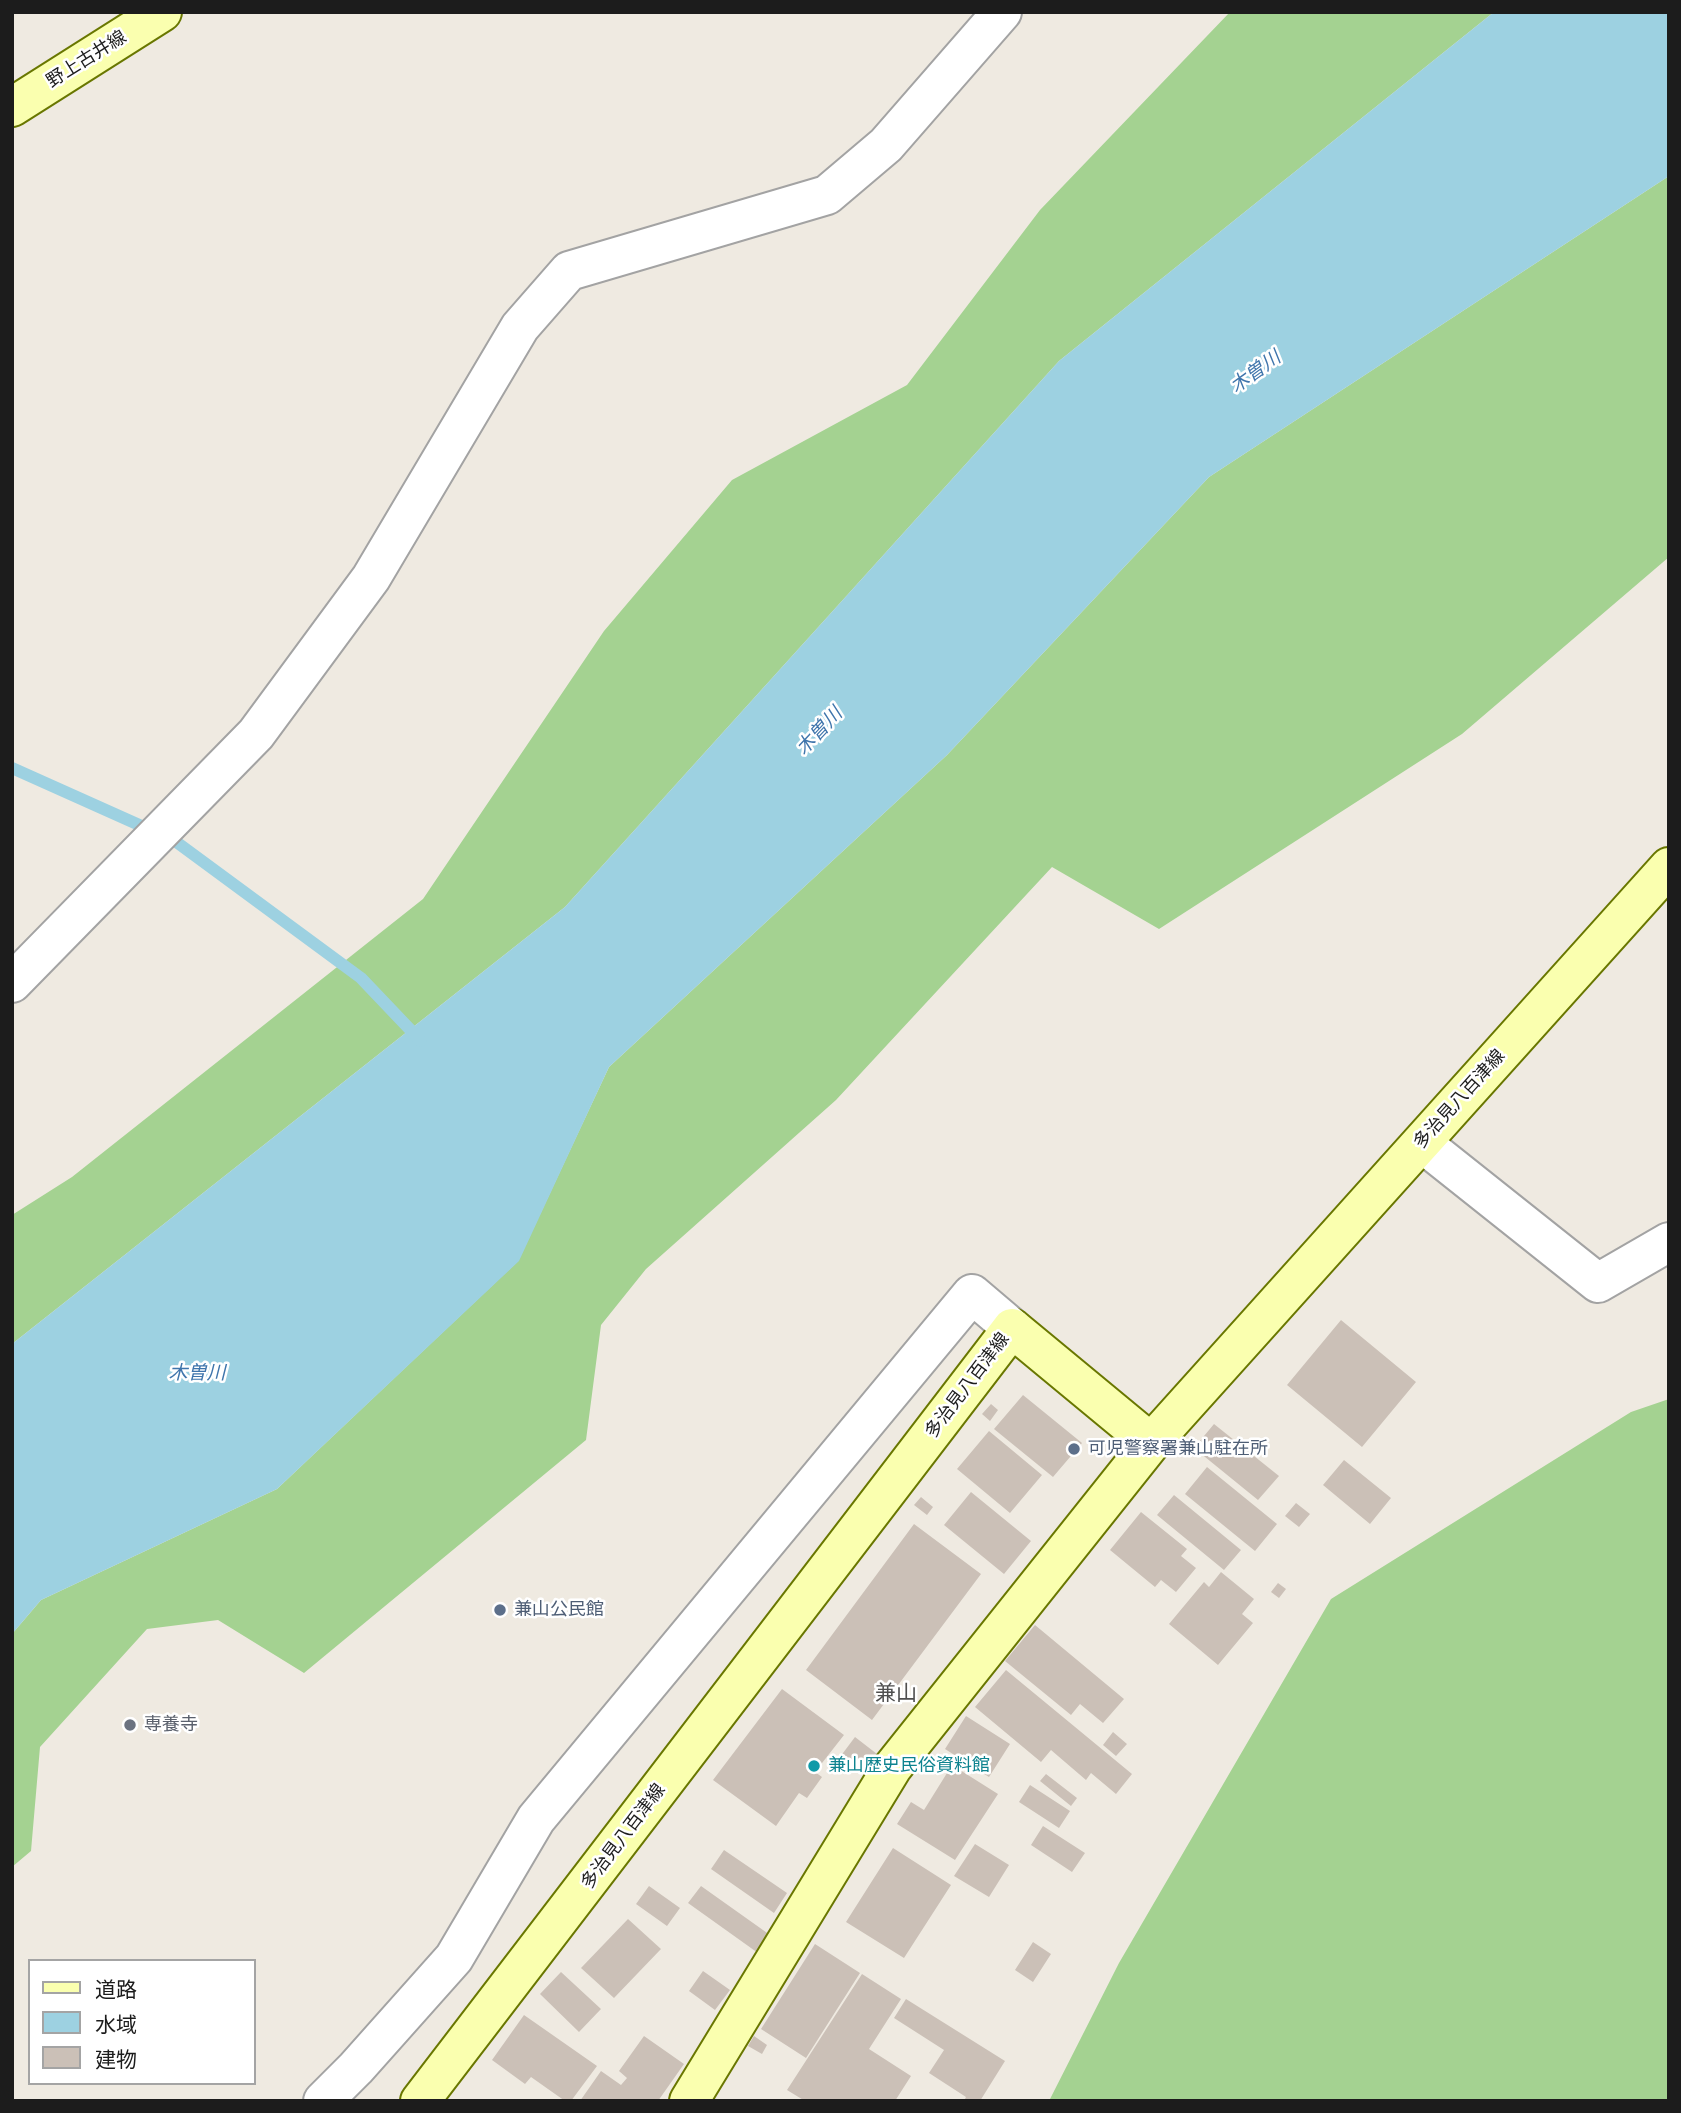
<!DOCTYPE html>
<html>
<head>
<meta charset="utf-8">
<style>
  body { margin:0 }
  #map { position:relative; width:1681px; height:2113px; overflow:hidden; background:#efeae1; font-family:Roboto,"Noto Sans JP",sans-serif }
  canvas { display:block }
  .frame { position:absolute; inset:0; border:14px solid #1c1c1c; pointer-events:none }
  .legend { position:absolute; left:28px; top:1959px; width:228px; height:126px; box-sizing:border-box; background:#fff; border:2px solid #a4a4a4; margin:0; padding:9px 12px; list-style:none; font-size:21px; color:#1c1c1c }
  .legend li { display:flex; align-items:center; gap:14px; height:35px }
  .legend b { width:35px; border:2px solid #a4a4a4 }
</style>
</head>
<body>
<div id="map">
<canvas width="1681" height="2113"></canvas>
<div class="frame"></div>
<ul class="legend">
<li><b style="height:9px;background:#faffaf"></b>道路</li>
<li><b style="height:19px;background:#9dd1e1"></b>水域</li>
<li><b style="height:19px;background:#cbc0b7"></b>建物</li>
</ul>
</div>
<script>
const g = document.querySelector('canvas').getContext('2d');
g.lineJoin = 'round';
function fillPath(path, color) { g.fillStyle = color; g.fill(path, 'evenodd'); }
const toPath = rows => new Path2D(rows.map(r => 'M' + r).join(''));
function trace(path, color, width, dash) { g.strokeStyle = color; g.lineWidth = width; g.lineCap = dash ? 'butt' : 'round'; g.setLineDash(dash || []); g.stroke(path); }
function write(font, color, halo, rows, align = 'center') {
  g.font = font + ' Roboto,"Noto Sans JP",sans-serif'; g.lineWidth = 5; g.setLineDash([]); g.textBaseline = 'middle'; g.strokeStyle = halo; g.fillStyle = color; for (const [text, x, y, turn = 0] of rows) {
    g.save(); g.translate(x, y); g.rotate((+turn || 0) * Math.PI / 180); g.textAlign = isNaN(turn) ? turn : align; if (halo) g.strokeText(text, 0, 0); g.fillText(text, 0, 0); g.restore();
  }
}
fillPath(toPath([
  [1230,12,1494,12,1059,361,565,907,12,1344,12,1215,72,1177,423,899,604,631,732,480,907,385,1040,210],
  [1669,176,1669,557,1462,734,1159,929,1052,867,836,1100,646,1269,601,1325,586,1440,304,1673,218,1620,147,1629,40,1747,31,1851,12,1867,12,1634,41,1600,277,1489,518,1261,609,1067,947,755,1209,477],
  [1669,1399,1669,2101,1049,2101,1119,1963,1331,1599,1631,1412]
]), '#a4d291');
fillPath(toPath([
  [1494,12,1669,12,1669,176,1209,477,947,755,609,1067,519,1261,277,1489,41,1600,12,1634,12,1344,565,907,1059,361]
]), '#9dd1e1');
trace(toPath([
  [12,768,175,841,361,978,421,1041]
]), '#9dd1e1', 12);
fillPath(toPath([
  [1341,1320,1416,1382,1362,1447,1287,1385],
  [1023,1395,1082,1443,1053,1477,994,1429],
  [991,1404,998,1410,990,1421,982,1414],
  [1214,1424,1279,1476,1258,1500,1194,1448],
  [989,1431,1042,1475,1010,1513,957,1469],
  [1344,1460,1391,1498,1370,1524,1323,1485],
  [1207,1467,1277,1524,1255,1551,1185,1494],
  [971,1492,1031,1541,1004,1574,944,1525],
  [1174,1495,1241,1550,1224,1570,1157,1515],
  [921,1497,933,1507,927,1515,914,1505],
  [1296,1503,1310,1514,1299,1527,1285,1516],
  [1141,1512,1187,1549,1181,1556,1196,1568,1176,1592,1161,1580,1155,1587,1110,1550],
  [914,1524,981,1574,872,1720,806,1670],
  [1221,1572,1254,1599,1242,1614,1253,1623,1218,1665,1169,1624,1204,1582,1209,1587],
  [1278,1583,1286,1589,1279,1598,1271,1592],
  [1035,1625,1124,1699,1103,1723,1080,1704,1071,1715,1005,1661],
  [1006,1670,1132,1774,1116,1794,1091,1773,1086,1780,1051,1750,1041,1762,975,1707],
  [782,1689,844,1735,815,1772,822,1777,807,1798,799,1793,776,1826,713,1780],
  [966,1716,1010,1744,989,1777,945,1749],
  [1113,1732,1127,1744,1116,1756,1103,1745],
  [855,1737,877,1754,866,1769,856,1762,849,1771,837,1761],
  [952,1765,998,1794,955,1860,897,1824,911,1802,924,1810],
  [1046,1774,1077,1798,1071,1806,1040,1781],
  [1030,1785,1070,1811,1059,1828,1019,1802],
  [1043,1826,1085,1853,1072,1872,1031,1845],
  [975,1844,1009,1865,989,1897,954,1876],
  [893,1848,951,1885,904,1958,846,1922],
  [724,1850,787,1893,774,1913,711,1869],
  [649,1886,680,1908,667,1926,636,1904],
  [701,1886,770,1935,758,1953,688,1903],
  [628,1919,661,1949,614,1998,581,1968],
  [1033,1942,1051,1954,1033,1982,1015,1970],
  [815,1944,860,1973,806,2058,761,2029],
  [703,1971,730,1990,715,2010,689,1991],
  [561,1972,601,2009,579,2032,540,1994],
  [862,1974,901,1999,869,2049,911,2076,895,2101,805,2101,787,2090],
  [906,1999,1005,2061,980,2101,964,2101,966,2097,929,2073,944,2050,894,2018],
  [524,2015,597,2066,571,2101,565,2101,531,2077,525,2084,492,2060],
  [644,2036,684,2064,658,2101,580,2101,601,2071,621,2085,627,2078,619,2071],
  [754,2036,767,2045,762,2054,748,2046]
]), '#cbc0b7');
const street = toPath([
  [12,983,256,734,371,578,520,327,569,271,827,195,886,145,1002,12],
  [1422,1143,1598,1283,1669,1242],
  [323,2101,356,2068,454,1958,536,1819,972,1294,1012,1328]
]);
const secondary = toPath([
  [12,107,162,12],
  [420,2101,1012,1328,1151,1443,1669,867],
  [689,2101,892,1768,1151,1443]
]);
trace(street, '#a3a3a3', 42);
trace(secondary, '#697700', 42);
trace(street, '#fff', 38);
trace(secondary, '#faffaf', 38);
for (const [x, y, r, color] of [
  [1074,1449,7,"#5c6f8a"],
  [500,1610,7,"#5c6f8a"],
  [130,1725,7,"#6b7280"],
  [814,1766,7,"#0f9aa8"]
]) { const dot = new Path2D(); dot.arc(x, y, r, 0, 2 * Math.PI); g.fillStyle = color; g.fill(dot); trace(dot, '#fff', 2.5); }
write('18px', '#1c1c1c', '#fff', [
  ["野上古井線",87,60,-32],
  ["多治見八百津線",1460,1100,-48],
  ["多治見八百津線",968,1386,-53],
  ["多治見八百津線",624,1837,-53]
]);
write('18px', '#4e5e75', '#fff', [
  ["可児警察署兼山駐在所",1088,1449],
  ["兼山公民館",514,1610]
], 'left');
write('18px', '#5b616d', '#fff', [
  ["専養寺",144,1725]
], 'left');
write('18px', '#0d838f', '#fff', [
  ["兼山歴史民俗資料館",828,1766]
], 'left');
write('italic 19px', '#3f75ac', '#fff', [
  ["木曽川",1256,373,-36],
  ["木曽川",820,732,-47],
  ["木曽川",197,1374]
]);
write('21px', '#4f4f4f', '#fff', [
  ["兼山",896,1695]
]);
</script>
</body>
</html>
